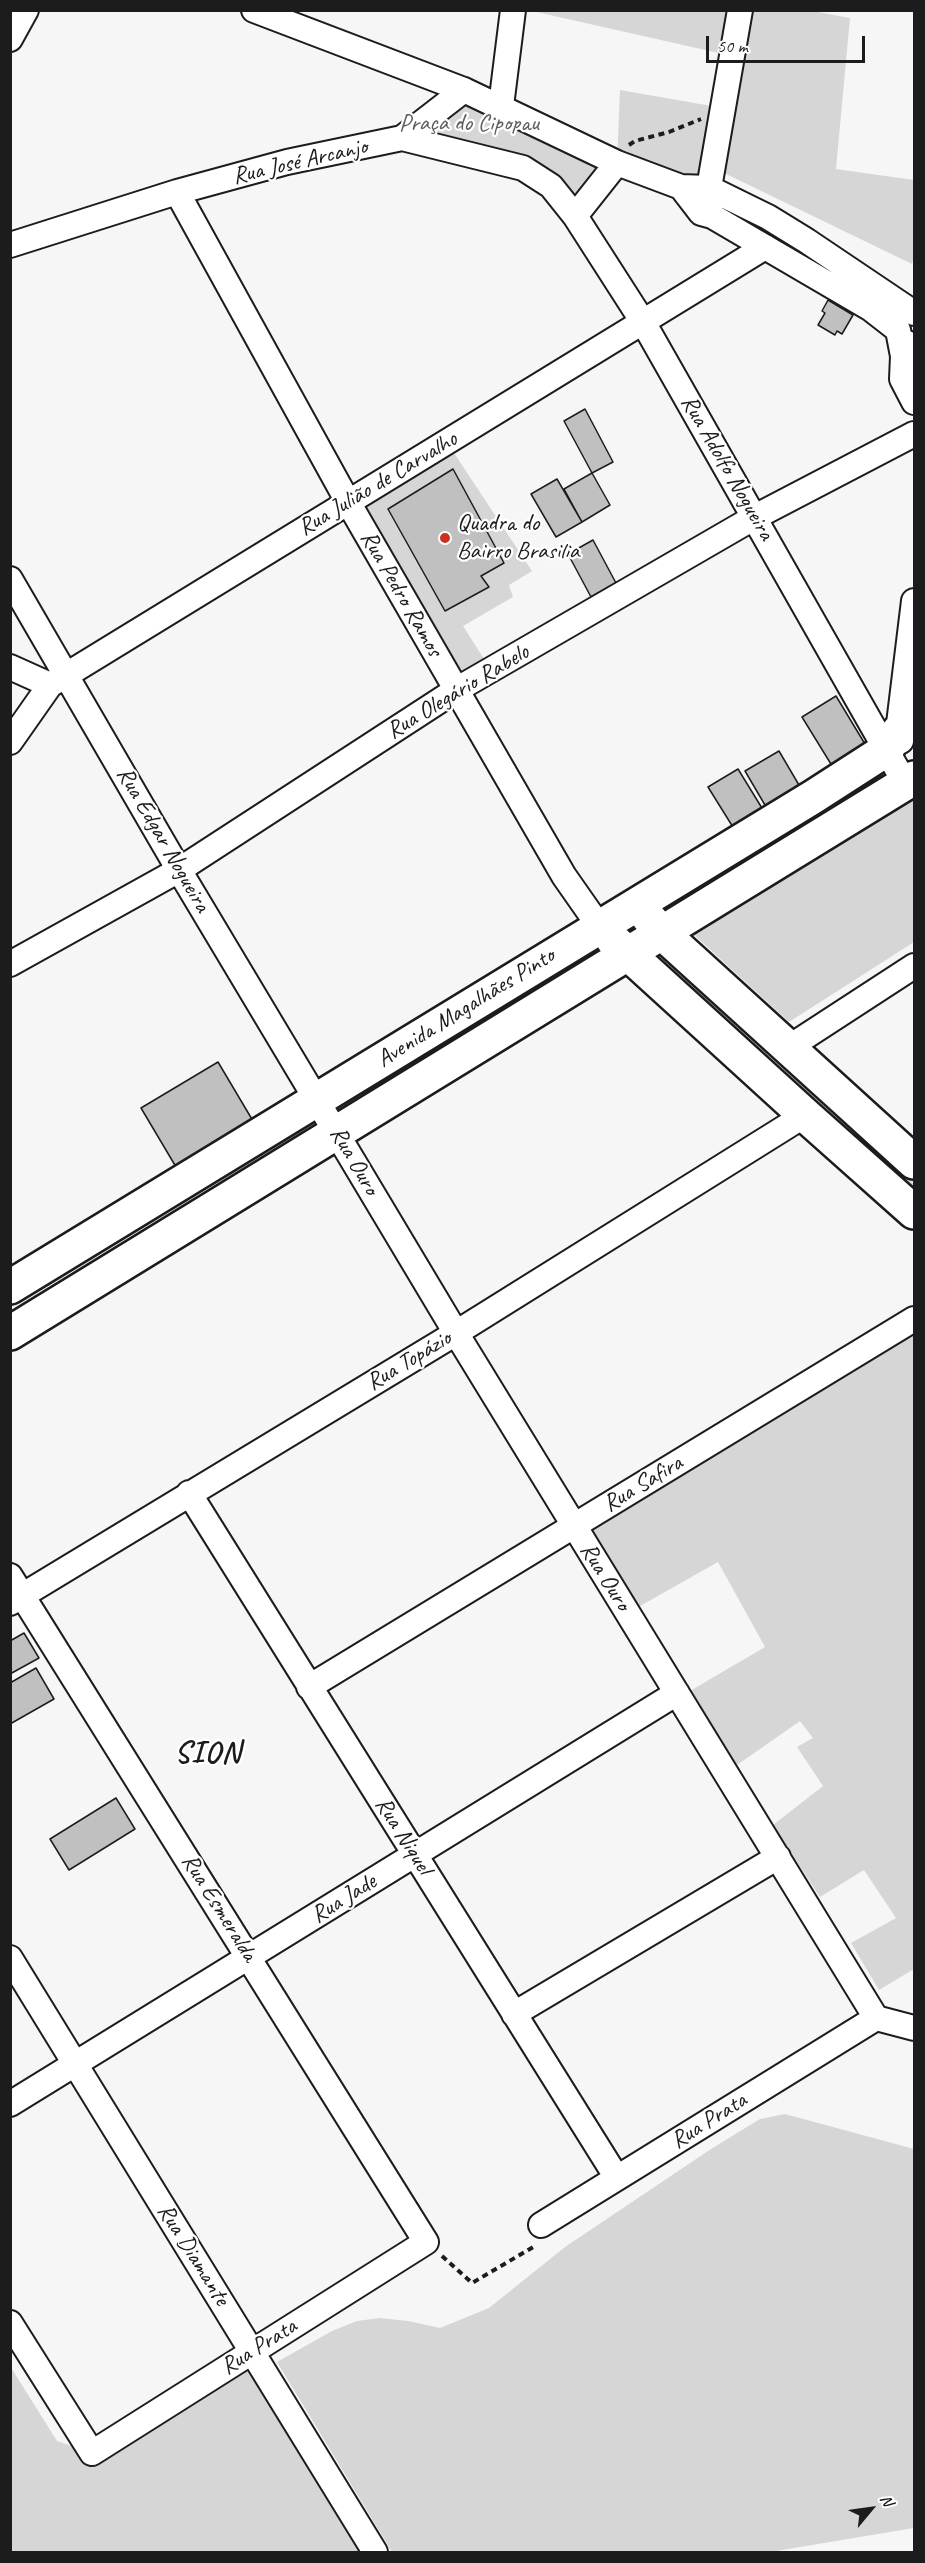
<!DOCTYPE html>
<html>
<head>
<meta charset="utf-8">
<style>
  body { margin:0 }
  #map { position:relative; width:925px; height:2563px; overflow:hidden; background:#f6f6f6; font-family:Caveat,sans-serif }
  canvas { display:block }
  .frame { position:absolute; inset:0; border:12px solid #1c1c1c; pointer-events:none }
  .north { position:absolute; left:841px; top:2479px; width:60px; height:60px; -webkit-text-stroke:4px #fff; paint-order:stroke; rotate:61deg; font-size:16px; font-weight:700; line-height:24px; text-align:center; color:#1c1c1c }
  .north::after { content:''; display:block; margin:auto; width:21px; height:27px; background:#1c1c1c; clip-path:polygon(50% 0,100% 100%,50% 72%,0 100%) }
  .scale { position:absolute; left:706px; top:36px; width:159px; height:27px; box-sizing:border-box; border:3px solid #1c1c1c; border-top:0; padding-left:8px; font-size:18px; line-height:21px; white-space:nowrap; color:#1c1c1c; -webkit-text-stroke:4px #fff; paint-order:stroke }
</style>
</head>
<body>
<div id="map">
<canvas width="925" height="2563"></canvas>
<div class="frame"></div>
<div class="north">N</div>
<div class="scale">50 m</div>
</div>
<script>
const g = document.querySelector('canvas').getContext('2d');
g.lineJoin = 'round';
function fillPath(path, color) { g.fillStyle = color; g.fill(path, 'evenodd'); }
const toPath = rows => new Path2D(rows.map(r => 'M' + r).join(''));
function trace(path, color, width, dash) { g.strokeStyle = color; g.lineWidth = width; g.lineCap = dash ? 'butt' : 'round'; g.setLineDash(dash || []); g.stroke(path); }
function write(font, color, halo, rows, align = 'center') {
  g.font = font + ' Caveat,sans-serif'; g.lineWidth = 4.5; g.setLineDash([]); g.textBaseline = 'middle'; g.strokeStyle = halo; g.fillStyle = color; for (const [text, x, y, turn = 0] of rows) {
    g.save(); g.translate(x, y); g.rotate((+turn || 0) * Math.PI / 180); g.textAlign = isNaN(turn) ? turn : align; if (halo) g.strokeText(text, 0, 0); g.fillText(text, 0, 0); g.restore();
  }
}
fillPath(toPath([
  [532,11,740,11,732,56],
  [752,11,813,11,850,18,836,169,914,180,914,255,912,264,720,171],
  [464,90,617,162,620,90,723,108,709,188,617,163,575,216,546,183,402,138],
  [452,450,532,571,509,585,513,597,463,626,484,659,458,678,361,505],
  [914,783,914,942,789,1022,679,921],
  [655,951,914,1184,914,1204,644,959],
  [914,1327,914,1969,879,1990,851,1943,896,1918,864,1870,820,1897,773,1825,823,1786,797,1747,813,1738,800,1721,737,1765,690,1691,765,1647,718,1562,633,1610,585,1531],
  [785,2114,914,2149,914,2528,770,2552,392,2552,277,2362,332,2331,357,2321,380,2318,408,2321,440,2328,489,2308,565,2247,711,2149,760,2119],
  [252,2352,375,2552,11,2552,10,2366,57,2441,92,2453]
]), '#d6d6d6');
const building = toPath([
  [828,300,853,315,842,334,837,331,835,335,818,325,825,313,822,311,828,300],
  [585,409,613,462,592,473,564,421,585,409],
  [453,469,504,563,481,576,489,587,445,611,388,509,453,469],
  [592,473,610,505,582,522,564,489,592,473],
  [557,479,582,522,556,537,531,494,557,479],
  [593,540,616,583,591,597,568,554,593,540],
  [836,696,868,749,834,769,802,717,836,696],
  [779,751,806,797,772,817,745,771,779,751],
  [738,769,765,813,736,832,708,787,738,769],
  [218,1062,256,1126,179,1172,141,1108,218,1062],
  [24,1633,39,1658,10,1674,10,1641,24,1633],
  [36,1668,54,1699,10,1724,10,1683,36,1668],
  [116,1798,135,1829,69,1870,50,1839,116,1798]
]);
fillPath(building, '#c0c0c0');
trace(building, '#1c1c1c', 1.5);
const street = toPath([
  [254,10,464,90,617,163,681,187,709,188,768,217,807,241,914,313],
  [10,39,26,10],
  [501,106,513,10],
  [402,138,464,90],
  [617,163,575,216,643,322,905,783],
  [681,187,701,213,712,216,871,309,898,330,903,356],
  [177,192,348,502,564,876,599,926],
  [711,203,709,188,740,10],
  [10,245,177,192,287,162,402,138,523,168,551,186,575,216],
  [907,343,903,356,902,379,914,402],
  [10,579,179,870,456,1333,876,2018,914,2028],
  [10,667,50,685],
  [901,741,898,732,914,601],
  [10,742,50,685,765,247],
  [10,964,179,870,456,690,755,517,914,434],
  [788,1048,914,966],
  [189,1493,617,2178],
  [10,1576,426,2242,92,2453,10,2323],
  [10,1603,456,1333,805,1115],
  [309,1687,914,1319],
  [10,1958,375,2552],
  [514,2014,778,1857],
  [10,2104,677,1693],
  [541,2225,876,2018]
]);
const secondary = toPath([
  [648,917,661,932,914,1162],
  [613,940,805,1115,914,1212],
  [10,1287,813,797,886,750,898,732,914,722],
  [10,1333,914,778]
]);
trace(street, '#1c1c1c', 28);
trace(secondary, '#1c1c1c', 38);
trace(toPath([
  [629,145,635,141,669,132,701,119],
  [442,2256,472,2283,535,2246]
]), '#1c1c1c', 4, [6, 4.5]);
trace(street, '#fff', 24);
trace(secondary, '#fff', 33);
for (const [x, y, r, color] of [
  [445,538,6,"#c8321e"]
]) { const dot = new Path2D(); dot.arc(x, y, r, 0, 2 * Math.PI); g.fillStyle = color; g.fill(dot); trace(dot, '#fff', 2); }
write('24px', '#5d5d5d', '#fff', [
  ["Praça do Cipopau",469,124]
]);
write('24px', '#1c1c1c', '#fff', [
  ["Rua José Arcanjo",300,162,-13],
  ["Rua Adolfo Nogueira",727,468,60],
  ["Rua Julião de Carvalho",378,484,-31],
  ["Rua Pedro Ramos",401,594,60],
  ["Rua Olegário Rabelo",458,692,-31],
  ["Rua Edgar Nogueira",163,840,60],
  ["Avenida Magalhães Pinto",466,1008,-32],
  ["Rua Ouro",354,1161,60],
  ["Rua Topázio",409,1361,-31],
  ["Rua Safira",643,1484,-31],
  ["Rua Ouro",605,1577,58],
  ["Rua Niquel",403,1836,58],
  ["Rua Jade",344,1899,-32],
  ["Rua Esmeralda",219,1908,58],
  ["Rua Prata",709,2121,-32],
  ["Rua Diamante",193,2255,58],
  ["Rua Prata",259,2347,-32]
]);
write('24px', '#1c1c1c', '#fff', [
  ["Quadra do",457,524],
  ["Bairro Brasilia",457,552]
], 'left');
g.letterSpacing = '1.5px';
write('bold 30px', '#1c1c1c', '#fff', [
  ["SION",208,1754]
]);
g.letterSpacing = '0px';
</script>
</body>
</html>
